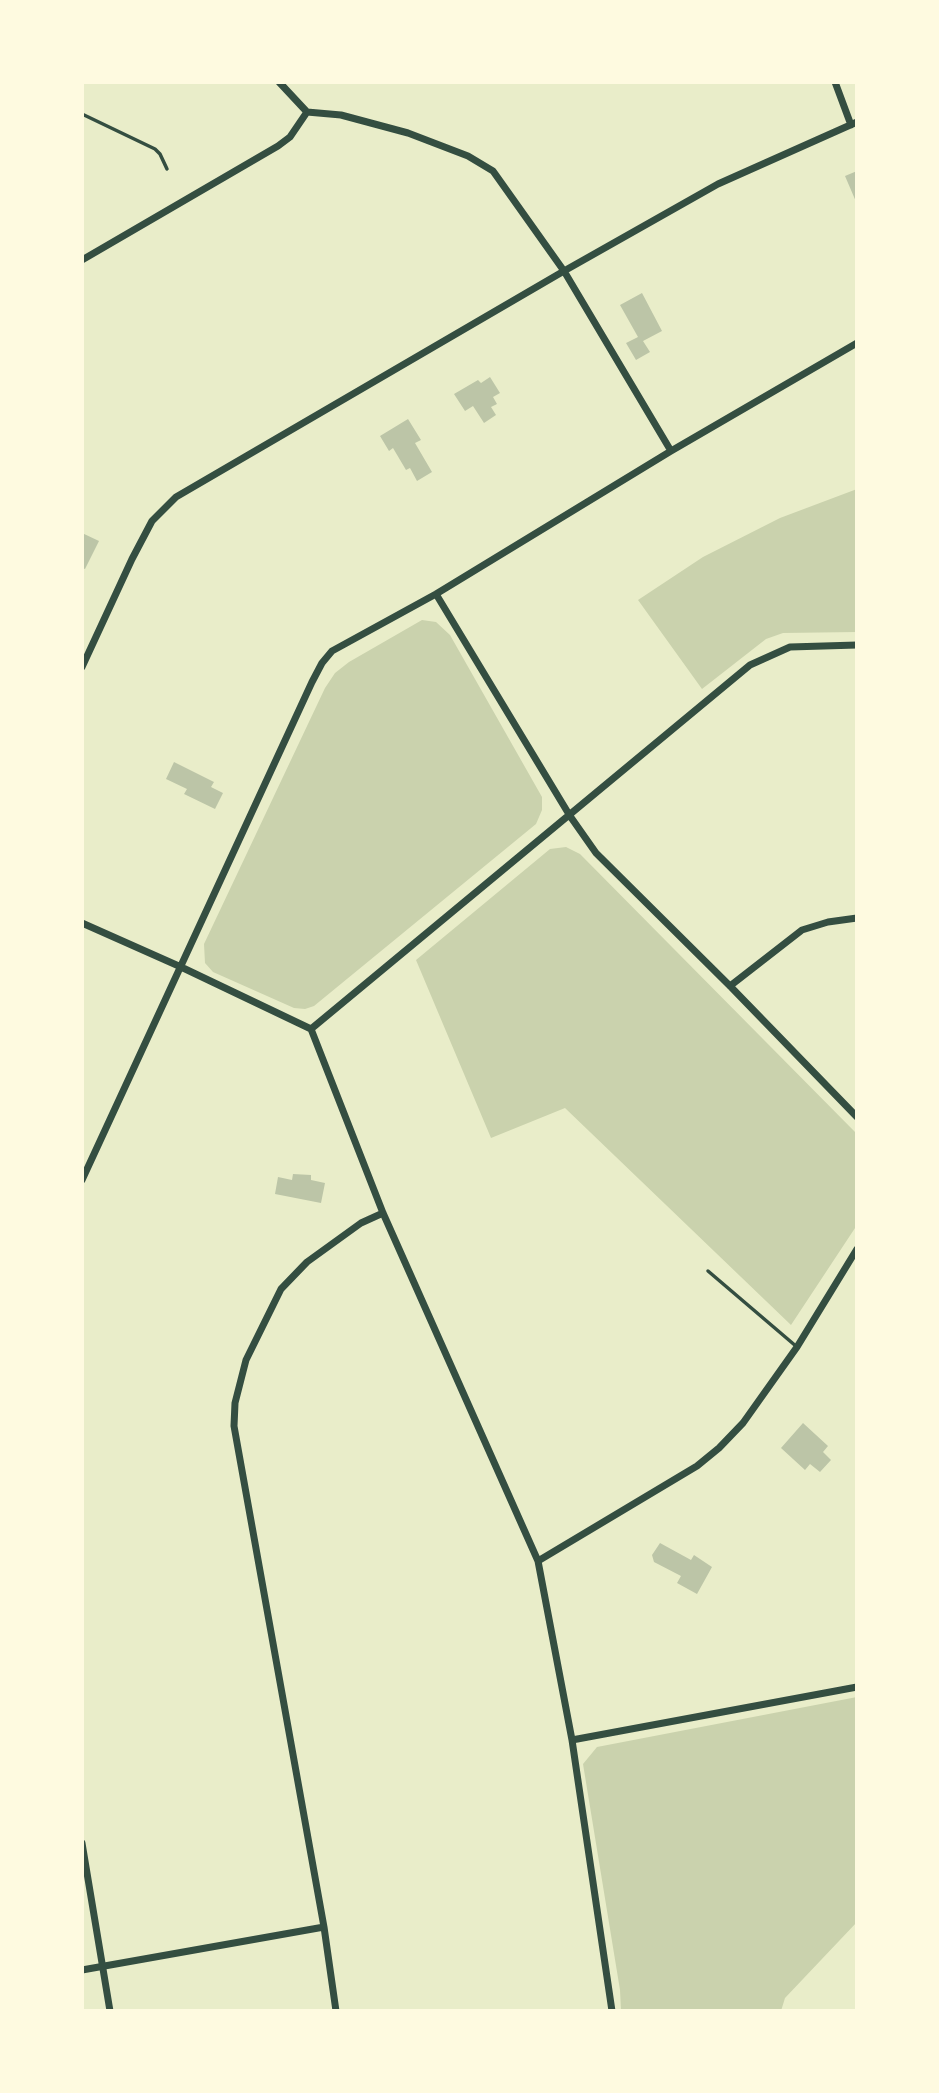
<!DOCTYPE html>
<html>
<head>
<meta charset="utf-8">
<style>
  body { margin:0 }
  #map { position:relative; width:939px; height:2093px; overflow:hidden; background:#e9edc9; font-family:"Public Sans",sans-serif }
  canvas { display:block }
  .frame { position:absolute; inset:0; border:84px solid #fefae0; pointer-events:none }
</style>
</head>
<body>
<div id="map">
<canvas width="939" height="2093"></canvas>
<div class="frame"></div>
</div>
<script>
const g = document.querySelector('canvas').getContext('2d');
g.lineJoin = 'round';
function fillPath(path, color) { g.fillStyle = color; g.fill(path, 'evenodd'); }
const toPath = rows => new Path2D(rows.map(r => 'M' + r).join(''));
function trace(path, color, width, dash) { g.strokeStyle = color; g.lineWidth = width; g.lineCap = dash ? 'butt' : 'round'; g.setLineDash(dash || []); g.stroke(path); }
fillPath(toPath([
  [857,489,857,632,783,633,766,639,702,689,638,600,703,557,780,518],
  [422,620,436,622,450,635,542,797,542,810,536,824,314,1006,305,1009,294,1008,213,972,205,963,204,944,325,688,335,673,349,662],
  [566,847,580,854,857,1134,857,1225,791,1325,565,1108,491,1138,416,960,550,849],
  [857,1697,857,1922,785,1998,781,2011,621,2011,620,1990,583,1764,597,1747]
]), '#cad2ad');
fillPath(toPath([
  [857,171,857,204,845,176],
  [642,293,662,331,643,341,650,352,636,360,626,343,638,337,620,305],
  [490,377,500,393,493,397,497,404,491,407,496,415,484,423,473,406,465,411,454,394,478,380,481,383],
  [408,419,421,440,415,443,432,472,417,481,410,468,406,470,393,448,389,451,380,436],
  [82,533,99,541,85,569,82,568],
  [174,762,214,782,211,787,223,793,215,809,184,794,187,789,166,779],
  [293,1174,311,1175,311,1180,325,1183,321,1203,275,1194,278,1177,292,1180],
  [803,1423,828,1446,823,1452,831,1460,820,1472,810,1464,805,1470,781,1448],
  [660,1543,691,1560,694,1555,712,1567,697,1594,677,1583,681,1576,654,1562,652,1555]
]), '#bcc5a7');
trace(toPath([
  [82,114,155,149,160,154,167,169],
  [708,1271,797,1347]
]), '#344e41', 3.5);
trace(toPath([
  [279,82,307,112,341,115,408,133,468,156,493,171,564,271,671,451],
  [835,82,851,125],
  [82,260,278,146,290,137,307,112],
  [436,594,570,816,596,853,730,986,857,1117],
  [82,667,132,559,152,521,176,497,564,271,718,184,857,122],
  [82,923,181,967,311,1029,383,1213,538,1561,572,1740,612,2011],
  [730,986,802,930,828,922,857,918],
  [311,1029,750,665,790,647,857,645],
  [82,1180,312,682,322,663,332,651,436,594,671,451,857,343],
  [538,1561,697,1466,719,1448,743,1423,797,1347,857,1249],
  [572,1740,857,1687],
  [82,1843,110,2011],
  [82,1970,324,1927],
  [336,2011,324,1927,234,1426,235,1403,246,1360,281,1289,307,1262,361,1223,383,1213]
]), '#344e41', 7);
</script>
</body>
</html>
